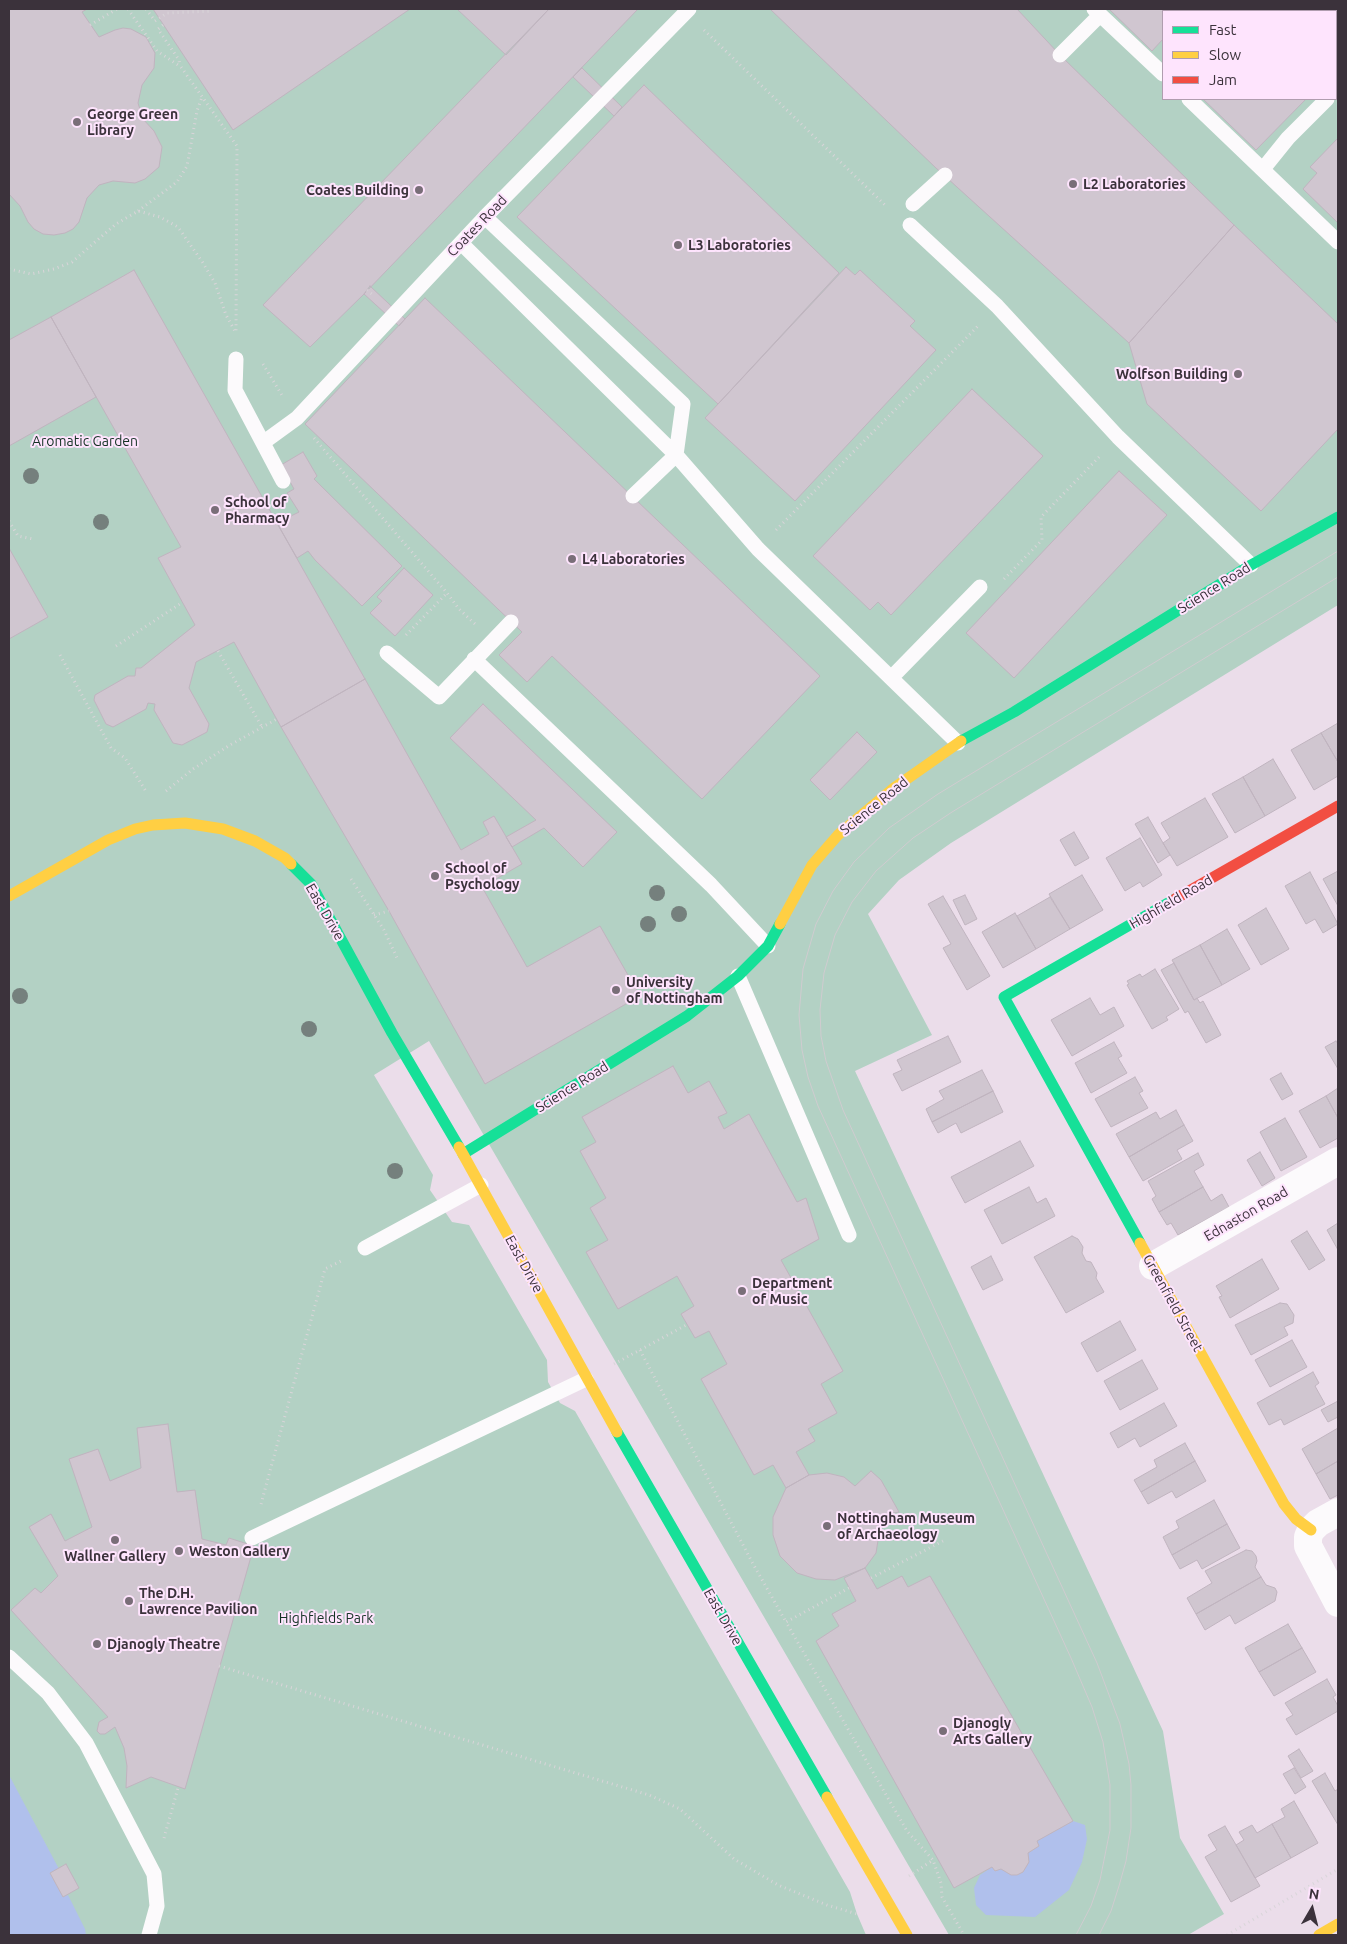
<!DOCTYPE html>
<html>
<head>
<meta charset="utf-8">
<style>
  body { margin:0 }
  #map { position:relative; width:1347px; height:1944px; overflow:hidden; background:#ebddea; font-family:Ubuntu,sans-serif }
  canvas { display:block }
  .frame { position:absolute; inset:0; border:10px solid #3b323b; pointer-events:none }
  .legend { position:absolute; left:1162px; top:10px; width:175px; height:90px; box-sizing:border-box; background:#fee4fd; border:1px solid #b09daf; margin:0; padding:6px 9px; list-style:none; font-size:15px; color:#3b323b }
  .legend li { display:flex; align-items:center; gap:10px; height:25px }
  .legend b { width:25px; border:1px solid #b09daf }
  .north { position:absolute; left:1287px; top:1884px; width:50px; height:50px; -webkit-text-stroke:4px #fee4fd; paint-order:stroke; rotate:8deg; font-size:14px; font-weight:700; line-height:20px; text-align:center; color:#3b323b }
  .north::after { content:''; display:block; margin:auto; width:18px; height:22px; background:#3b323b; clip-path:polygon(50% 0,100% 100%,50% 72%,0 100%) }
</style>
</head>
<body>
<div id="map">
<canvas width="1347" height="1944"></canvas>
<div class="frame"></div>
<ul class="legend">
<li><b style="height:6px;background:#16e098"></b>Fast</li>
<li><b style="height:6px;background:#ffcf43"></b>Slow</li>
<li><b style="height:6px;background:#f24e42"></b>Jam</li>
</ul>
<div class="north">N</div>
</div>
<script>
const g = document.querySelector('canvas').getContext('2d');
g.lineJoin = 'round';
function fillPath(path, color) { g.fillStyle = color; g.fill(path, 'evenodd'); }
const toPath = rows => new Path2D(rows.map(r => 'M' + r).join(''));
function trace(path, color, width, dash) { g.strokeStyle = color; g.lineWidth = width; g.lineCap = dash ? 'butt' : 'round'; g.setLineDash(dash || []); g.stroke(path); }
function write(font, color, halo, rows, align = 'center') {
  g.font = font + ' Ubuntu,sans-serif'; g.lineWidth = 4; g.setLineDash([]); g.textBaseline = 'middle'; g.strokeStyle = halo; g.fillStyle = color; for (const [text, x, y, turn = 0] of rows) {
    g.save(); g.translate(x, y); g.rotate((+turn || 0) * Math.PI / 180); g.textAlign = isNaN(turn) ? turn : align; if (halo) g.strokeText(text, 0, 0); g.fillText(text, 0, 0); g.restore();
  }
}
fillPath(toPath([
  [9,9,1338,9,1338,605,951,843,899,880,868,914,932,1035,855,1071,1163,1731,1180,1838,1224,1914,1188,1935,949,1935,429,1041,374,1075,433,1175,430,1190,452,1222,469,1225,547,1360,548,1382,560,1403,575,1411,850,1892,857,1914,866,1935,9,1935],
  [1163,11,1336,11,1336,99,1163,99]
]), '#b3d1c4');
fillPath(toPath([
  [9,1775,59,1869,50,1873,63,1897,68,1895,85,1929,86,1935,9,1935],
  [1073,1821,1085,1825,1087,1839,1082,1862,1069,1890,1035,1917,986,1915,976,1905,974,1888,980,1875,992,1867,995,1871,1001,1869,1011,1875,1017,1875,1023,1872,1029,1862,1028,1853,1039,1846,1037,1841]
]), '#b0c0ec');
const building = toPath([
  [9,9,87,9,82,12,99,37,115,30,123,28,131,29,146,37,155,53,154,68,142,85,138,103,143,119,154,131,162,147,159,167,145,179,135,183,113,181,99,185,87,198,79,222,73,229,65,233,54,235,43,234,34,229,28,222,20,206,9,194,9,9],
  [153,9,410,9,233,130,153,9],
  [457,9,549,9,506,55,457,9],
  [549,9,638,9,364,294,310,347,263,305,549,9],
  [770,9,1017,9,1060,55,1234,225,1129,343,936,168,770,9],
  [1109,9,1193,9,1191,11,1163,11,1163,39,1152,51,1109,9],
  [1223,9,1338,9,1338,66,1336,68,1336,11,1220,11,1223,9],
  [582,68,622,107,614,116,573,77,582,68],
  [644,85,839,273,718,404,517,217,644,85],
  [1203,99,1306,99,1256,150,1203,99],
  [1338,138,1338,223,1303,189,1317,173,1310,167,1338,138],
  [1234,225,1338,324,1338,429,1261,511,1147,404,1129,343,1234,225],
  [846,267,855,275,860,270,915,321,910,326,936,350,795,501,705,418,846,267],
  [134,270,365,679,281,727,234,642,196,662,189,688,209,724,207,732,182,745,173,743,154,710,155,704,148,703,146,709,113,727,106,724,94,700,95,695,128,676,135,676,136,668,141,668,195,625,158,558,181,547,51,317,134,270],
  [370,286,405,319,399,326,364,294,370,286],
  [425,298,820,676,702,799,552,656,527,682,499,655,522,632,305,424,425,298],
  [51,317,96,397,9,446,9,340,51,317],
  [972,389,1043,456,891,615,878,602,870,610,813,556,972,389],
  [303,452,317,476,314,479,402,566,362,606,315,560,308,551,297,558,277,523,299,512,287,493,294,489,281,465,303,452],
  [1119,471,1167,515,1014,678,966,633,1119,471],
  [9,548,48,617,9,639,9,548],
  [404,568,433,595,395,636,370,613,382,601,377,597,404,568],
  [365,679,461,850,489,834,483,822,494,816,522,864,482,887,527,967,600,926,640,996,485,1084,389,911,281,727,365,679],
  [483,704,617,832,583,867,544,828,512,847,506,837,536,820,450,738,483,704],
  [1338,723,1338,762,1321,733,1338,723],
  [857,732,877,752,830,800,810,780,857,732],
  [1321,733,1338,762,1338,776,1314,790,1291,750,1321,733],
  [1273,759,1296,798,1265,816,1243,777,1273,759],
  [1243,777,1265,816,1235,833,1212,794,1243,777],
  [1205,798,1228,837,1177,866,1163,843,1170,838,1161,823,1205,798],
  [1148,817,1170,855,1158,863,1135,824,1148,817],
  [1074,832,1089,858,1075,866,1060,840,1074,832],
  [1140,838,1162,875,1143,887,1140,882,1125,891,1106,858,1140,838],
  [1338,871,1338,906,1323,879,1338,871],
  [1310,872,1338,924,1323,933,1315,919,1306,924,1285,886,1310,872],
  [1082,875,1103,910,1070,929,1049,894,1082,875],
  [965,895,977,919,965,925,953,900,965,895],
  [943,896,990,976,967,990,943,948,951,944,928,904,943,896],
  [1050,897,1070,929,1036,949,1017,916,1050,897],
  [1266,908,1289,949,1261,965,1238,925,1266,908],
  [1015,913,1036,949,1003,968,982,932,1015,913],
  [1227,929,1250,969,1222,985,1200,945,1227,929],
  [1200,945,1222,985,1194,1000,1172,960,1200,945],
  [1174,963,1194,1000,1197,998,1200,1003,1203,1001,1221,1035,1206,1043,1188,1011,1185,1013,1161,970,1174,963],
  [1155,969,1179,1009,1166,1017,1168,1020,1152,1029,1127,985,1129,984,1127,981,1140,974,1142,977,1155,969],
  [1090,998,1100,1015,1114,1007,1124,1026,1072,1056,1051,1020,1090,998],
  [948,1036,961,1062,902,1091,893,1074,902,1070,897,1060,948,1036],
  [1336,1041,1338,1044,1338,1069,1325,1047,1336,1041],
  [1114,1042,1122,1056,1118,1058,1127,1073,1091,1093,1075,1063,1114,1042],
  [673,1066,688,1093,709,1081,727,1113,718,1117,724,1129,749,1114,797,1202,806,1198,819,1239,781,1260,843,1371,821,1384,837,1413,808,1429,815,1441,796,1452,809,1475,786,1488,773,1465,754,1475,701,1379,727,1364,709,1331,695,1338,681,1314,694,1306,677,1276,618,1309,586,1252,608,1240,590,1208,606,1198,580,1151,596,1142,582,1117,673,1066],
  [982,1070,993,1091,932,1122,926,1109,944,1099,939,1091,982,1070],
  [1281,1073,1293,1094,1282,1100,1270,1079,1281,1073],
  [1135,1077,1143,1091,1139,1093,1148,1108,1111,1127,1095,1099,1135,1077],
  [1338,1088,1338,1118,1326,1096,1338,1088],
  [993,1091,1003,1112,961,1133,956,1123,938,1133,932,1122,993,1091],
  [1326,1096,1338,1118,1338,1138,1320,1148,1299,1111,1326,1096],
  [1176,1110,1184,1125,1129,1157,1116,1134,1156,1112,1160,1119,1176,1110],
  [1285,1118,1307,1157,1281,1171,1260,1132,1285,1118],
  [1184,1125,1193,1141,1177,1150,1182,1159,1143,1181,1129,1157,1184,1125],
  [1020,1141,1034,1166,965,1203,951,1177,1020,1141],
  [1260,1152,1275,1178,1262,1186,1247,1160,1260,1152],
  [1198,1153,1204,1165,1194,1171,1203,1187,1159,1212,1152,1199,1156,1196,1148,1181,1198,1153],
  [1029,1187,1037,1203,1046,1198,1055,1216,1002,1244,984,1210,1029,1187],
  [1203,1187,1211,1201,1222,1194,1229,1207,1178,1235,1171,1223,1167,1225,1159,1212,1203,1187],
  [1338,1223,1338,1250,1327,1230,1338,1223],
  [1307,1231,1325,1260,1309,1270,1291,1241,1307,1231],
  [1072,1236,1078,1239,1083,1247,1082,1253,1086,1261,1091,1262,1097,1273,1096,1278,1104,1292,1066,1313,1034,1257,1072,1236],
  [991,1256,1003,1280,983,1290,971,1267,991,1256],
  [1262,1259,1279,1289,1230,1318,1219,1297,1222,1296,1216,1286,1262,1259],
  [1280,1303,1287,1304,1294,1315,1293,1323,1284,1327,1288,1335,1251,1355,1235,1325,1280,1303],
  [1120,1321,1136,1350,1097,1372,1081,1343,1120,1321],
  [1292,1340,1307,1367,1270,1387,1255,1360,1292,1340],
  [1142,1360,1158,1389,1120,1410,1104,1381,1142,1360],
  [1313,1372,1319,1383,1315,1386,1325,1404,1284,1425,1281,1419,1269,1425,1257,1403,1313,1372],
  [1338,1401,1338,1417,1328,1422,1321,1410,1338,1401],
  [1164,1403,1177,1426,1140,1447,1135,1438,1118,1448,1110,1433,1164,1403],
  [168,1424,177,1492,195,1490,202,1539,226,1545,229,1538,254,1546,185,1789,151,1777,126,1788,127,1766,124,1748,115,1727,105,1734,100,1734,97,1731,99,1722,108,1717,11,1610,35,1588,41,1593,58,1576,29,1527,51,1514,65,1541,92,1527,69,1459,98,1449,110,1481,141,1468,137,1428,168,1424],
  [1338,1428,1338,1461,1316,1474,1302,1449,1338,1428],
  [1185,1443,1195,1461,1141,1492,1134,1480,1157,1467,1154,1460,1185,1443],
  [1195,1461,1206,1481,1176,1498,1172,1491,1148,1504,1141,1492,1195,1461],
  [1338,1461,1338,1495,1330,1499,1316,1474,1338,1461],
  [871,1471,881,1480,899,1512,882,1515,876,1553,865,1568,835,1580,816,1579,797,1573,780,1556,773,1535,773,1517,786,1488,809,1475,827,1473,844,1477,855,1486,871,1471],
  [1214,1500,1227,1524,1172,1555,1163,1537,1179,1528,1176,1521,1214,1500],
  [1227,1524,1240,1548,1202,1569,1197,1560,1180,1569,1172,1555,1227,1524],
  [1246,1550,1252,1551,1256,1556,1257,1561,1255,1567,1261,1577,1196,1614,1187,1598,1212,1583,1205,1571,1246,1550],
  [865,1568,877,1589,902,1576,908,1587,930,1576,1073,1821,1037,1841,1039,1846,1028,1853,1029,1862,1023,1872,1017,1875,1011,1875,1001,1869,995,1871,992,1867,954,1888,816,1641,839,1626,832,1614,856,1601,844,1578,865,1568],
  [1261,1577,1266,1585,1275,1588,1277,1592,1275,1601,1235,1624,1230,1615,1205,1630,1196,1614,1261,1577],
  [1288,1624,1302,1648,1259,1672,1245,1648,1288,1624],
  [1302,1648,1316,1672,1274,1696,1259,1672,1302,1648],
  [1327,1679,1336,1695,1333,1697,1338,1706,1338,1711,1296,1735,1286,1719,1293,1715,1285,1703,1327,1679],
  [1299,1749,1313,1771,1301,1778,1288,1756,1299,1749],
  [1294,1768,1306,1787,1295,1794,1283,1774,1294,1768],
  [1325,1773,1335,1791,1338,1789,1338,1825,1312,1781,1325,1773],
  [1294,1801,1318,1843,1291,1858,1272,1824,1285,1817,1281,1809,1294,1801],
  [1272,1824,1291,1858,1255,1878,1236,1845,1244,1840,1239,1832,1252,1825,1257,1833,1272,1824],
  [1225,1826,1260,1886,1231,1902,1205,1857,1217,1850,1208,1835,1225,1826],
  [66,1864,79,1888,63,1897,50,1873,66,1864]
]);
fillPath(building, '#d0c6d0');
trace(building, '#c0b4bf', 1);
trace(toPath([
  [128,9,157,51,181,67,237,146,236,331],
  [146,9,155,21,167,13,212,11],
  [90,25,117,9],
  [163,25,158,29,179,60,180,66],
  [704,30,886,206],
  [138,211,177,182,187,166,197,111,202,97],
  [9,269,31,274,54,269,72,262,116,224,138,211,160,217,178,227,203,263,215,283,226,315,236,333],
  [367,290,374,296],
  [263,364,283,397],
  [314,438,447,593,459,609,475,624],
  [9,521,18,536,33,539],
  [776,530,979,325],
  [1004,579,1042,540,1041,517,1101,455],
  [406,635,447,593],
  [116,646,183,602],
  [218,651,262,727],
  [60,655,111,748,125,758,147,793],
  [166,791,193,769,230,745,277,719],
  [351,879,384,930,397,958],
  [374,915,389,911],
  [640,1350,752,1562,786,1622],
  [614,1364,688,1324],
  [261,1504,325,1269,343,1260],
  [871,1578,943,1541],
  [849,1588,786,1622,907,1831,933,1860,941,1883,942,1897,964,1935],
  [219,1666,649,1795,680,1809,734,1859,778,1885,827,1905,857,1914],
  [164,1838,178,1788],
  [909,1876,933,1860],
  [1227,1935,1338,1869]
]), '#d9d5d9', 3, [1, 4]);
trace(toPath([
  [1094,9,1163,74],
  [1060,55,1100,15],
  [1336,90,1338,87],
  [1189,99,1338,242],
  [1263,169,1288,138,1327,99],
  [913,204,945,175],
  [485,217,683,404,676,455,633,496],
  [910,225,997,306,1118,437,1251,565],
  [461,243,676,455,758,549,958,743],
  [236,359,235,390,283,481],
  [264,442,297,418,485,217,689,9],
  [387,653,439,697,511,622],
  [474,659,711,885,768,946],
  [892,677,980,587],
  [738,976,849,1235],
  [365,1248,481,1185],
  [252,1538,586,1379],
  [9,1657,48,1693,86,1743,154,1874,157,1906,149,1935]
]), '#fcfafc', 15);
trace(toPath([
  [1153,1266,1338,1161],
  [1338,1512,1318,1523,1311,1530,1308,1537,1308,1546,1338,1603]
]), '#fcfafc', 28);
trace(toPath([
  [961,741,1014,712,1251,565,1338,517],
  [291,864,311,884,392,1033,459,1147],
  [463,1154,687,1016,738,976,768,946,780,924],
  [1140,1243,1004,997,1175,899],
  [617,1432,827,1797]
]), '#16e098', 11);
trace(toPath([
  [9,896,108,840,135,829,153,825,185,823,223,829,255,841,285,858,291,864],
  [780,924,812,865,838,835,894,788,961,741],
  [459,1147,617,1432],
  [1140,1243,1284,1504,1296,1519,1311,1530],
  [827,1797,907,1935],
  [1319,1935,1338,1924]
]), '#ffcf43', 11);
trace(toPath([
  [1175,899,1338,806]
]), '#f24e42', 11);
trace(toPath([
  [1076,1935,1091,1906,1100,1880,1110,1830,1110,1785,1103,1742,1092,1707,1071,1658,818,1106,808,1077,802,1050,799,1015,803,969,816,924,833,891,854,862,889,828,938,794,1338,551],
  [1099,1935,1111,1911,1119,1886,1126,1861,1131,1828,1131,1785,1129,1764,1120,1724,1097,1663,843,1110,826,1061,821,1036,820,1010,824,973,835,935,852,902,876,871,913,838,952,812,1338,577]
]), '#d0ccd0', 1);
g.fillStyle = '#75807d';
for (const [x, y] of [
  [31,476],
  [101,522],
  [657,893],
  [679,914],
  [648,924],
  [20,996],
  [309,1029],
  [395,1171]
]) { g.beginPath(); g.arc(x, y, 8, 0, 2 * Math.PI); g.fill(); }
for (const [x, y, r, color] of [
  [77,122,5,"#796e78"],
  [1073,184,5,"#796e78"],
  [419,190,5,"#796e78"],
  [678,245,5,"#796e78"],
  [1238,374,5,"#796e78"],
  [215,510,5,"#796e78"],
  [572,559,5,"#796e78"],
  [435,876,5,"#796e78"],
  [616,990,5,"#796e78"],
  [742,1291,5,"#796e78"],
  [827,1526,5,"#796e78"],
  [115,1540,5,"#796e78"],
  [179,1551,5,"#796e78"],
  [129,1601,5,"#796e78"],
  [97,1644,5,"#796e78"],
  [943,1731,5,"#796e78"]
]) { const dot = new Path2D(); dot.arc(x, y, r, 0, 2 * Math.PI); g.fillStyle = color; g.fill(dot); trace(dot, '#fee4fd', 2); }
write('bold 14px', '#3b323b', '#fee4fd', [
  ["George Green",87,114],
  ["Library",87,130],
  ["L2 Laboratories",1083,184],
  ["Coates Building",409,190,"right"],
  ["L3 Laboratories",688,245],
  ["Wolfson Building",1228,374,"right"],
  ["School of",225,502],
  ["Pharmacy",225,518],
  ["L4 Laboratories",582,559],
  ["School of",445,868],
  ["Psychology",445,884],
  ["University",626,982],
  ["of Nottingham",626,998],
  ["Department",752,1283],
  ["of Music",752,1299],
  ["Nottingham Museum",837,1518],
  ["of Archaeology",837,1534],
  ["Weston Gallery",189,1551],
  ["Wallner Gallery",115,1556,"center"],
  ["The D.H.",139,1593],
  ["Lawrence Pavilion",139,1609],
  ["Djanogly Theatre",107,1644],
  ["Djanogly",953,1723],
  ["Arts Gallery",953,1739]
], 'left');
write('14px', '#3b323b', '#fee4fd', [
  ["Coates Road",477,226,-46],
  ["Science Road",1214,588,-32],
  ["Science Road",874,806,-39],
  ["Highfield Road",1171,902,-30],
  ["East Drive",325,912,60],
  ["Science Road",572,1087,-32],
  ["Ednaston Road",1246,1214,-30],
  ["East Drive",524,1264,61],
  ["Greenfield Street",1173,1303,61],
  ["East Drive",723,1617,60]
]);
write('14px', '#143324', '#fee4fd', [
  ["Aromatic Garden",85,441],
  ["Highfields Park",326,1618]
]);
</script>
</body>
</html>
